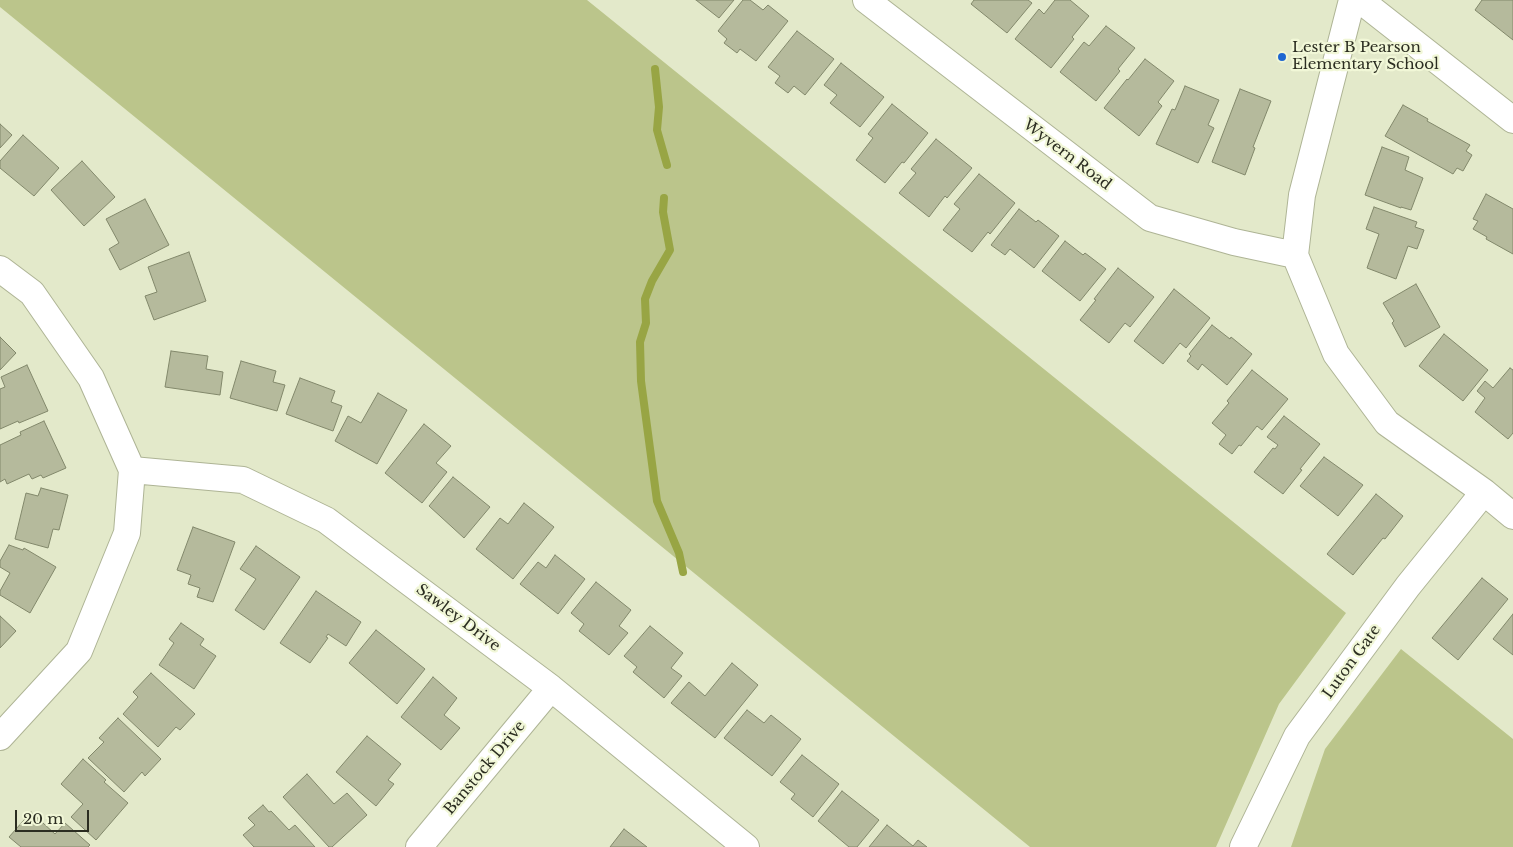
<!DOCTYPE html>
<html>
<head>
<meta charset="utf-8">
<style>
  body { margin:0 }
  #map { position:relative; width:1513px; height:847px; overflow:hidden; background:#e3e9ca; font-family:"Libre Baskerville",serif }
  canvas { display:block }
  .scale { position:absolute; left:15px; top:810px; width:74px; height:22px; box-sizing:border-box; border:2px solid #2b2d21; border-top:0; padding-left:6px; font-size:15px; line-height:18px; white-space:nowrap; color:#2b2d21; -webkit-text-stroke:4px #f1f7d7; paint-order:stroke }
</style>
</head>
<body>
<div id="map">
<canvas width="1513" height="847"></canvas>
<div class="scale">20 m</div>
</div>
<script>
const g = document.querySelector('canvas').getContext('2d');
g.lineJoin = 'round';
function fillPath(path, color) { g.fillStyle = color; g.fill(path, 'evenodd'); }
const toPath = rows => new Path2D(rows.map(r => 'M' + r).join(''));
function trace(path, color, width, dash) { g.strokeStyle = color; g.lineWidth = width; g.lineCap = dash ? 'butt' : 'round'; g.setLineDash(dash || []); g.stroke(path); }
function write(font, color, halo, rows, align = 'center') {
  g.font = font + ' "Libre Baskerville",serif'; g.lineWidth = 4.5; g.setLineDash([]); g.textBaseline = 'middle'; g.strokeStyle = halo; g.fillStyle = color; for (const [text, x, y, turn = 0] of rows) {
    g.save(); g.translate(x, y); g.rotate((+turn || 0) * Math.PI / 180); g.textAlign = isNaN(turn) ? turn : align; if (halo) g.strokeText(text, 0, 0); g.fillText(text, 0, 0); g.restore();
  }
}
fillPath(toPath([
  [0,0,587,0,1346,613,1279,704,1216,847,1030,847,0,7],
  [1401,649,1513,739,1513,847,1291,847,1325,749]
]), '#bbc58b');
trace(toPath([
  [655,69,659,107,657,130,667,165],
  [664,198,663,212,670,250,652,281,645,299,646,323,640,342,641,381,657,501,679,553,683,572]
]), '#98a544', 8);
const building = toPath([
  [696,0,734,0,719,18,696,0],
  [743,0,750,0,763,10,768,5,788,21,756,61,740,49,737,53,724,43,727,39,718,31,743,0],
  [974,0,1028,0,1032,3,1007,33,971,4,974,0],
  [1055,0,1070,0,1089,16,1072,37,1074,39,1051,68,1015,39,1039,9,1044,14,1055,0],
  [1482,0,1513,0,1513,40,1475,10,1482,0],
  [1106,26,1135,48,1118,69,1120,71,1096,101,1060,72,1084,42,1089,46,1106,26],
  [797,31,834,59,805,95,794,86,788,93,775,83,780,76,768,67,797,31],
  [1145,59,1174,81,1158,102,1162,106,1139,136,1104,108,1127,79,1128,80,1145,59],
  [841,63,884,97,860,127,830,103,837,95,824,85,841,63],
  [1185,86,1219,100,1208,125,1214,128,1198,163,1156,144,1172,109,1175,110,1185,86],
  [1240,89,1271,101,1253,147,1255,148,1245,175,1212,162,1240,89],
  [892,104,928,133,904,163,902,162,885,183,856,160,873,138,868,134,892,104],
  [1403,105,1428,119,1427,121,1470,145,1466,151,1472,155,1463,171,1457,168,1453,174,1385,136,1403,105],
  [0,124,12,135,0,148,0,124],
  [23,135,59,168,34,196,0,168,0,161,23,135],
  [936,139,972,168,947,198,945,196,929,217,899,193,916,173,911,169,936,139],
  [1382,147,1409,157,1405,170,1423,178,1411,210,1401,207,1401,208,1365,195,1382,147],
  [82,161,115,197,84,226,51,190,82,161],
  [979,174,1015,203,990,234,988,232,972,252,943,230,960,209,954,204,979,174],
  [1486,194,1513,209,1513,254,1486,239,1487,237,1473,229,1478,221,1473,219,1486,194],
  [145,199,169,245,120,270,109,249,119,243,106,219,145,199],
  [1374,207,1417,222,1415,227,1424,230,1417,249,1408,246,1396,279,1367,268,1379,234,1366,229,1374,207],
  [1019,209,1036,222,1038,220,1059,236,1034,268,1010,249,1005,255,991,245,1019,209],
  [1065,241,1083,255,1085,253,1106,269,1080,301,1042,271,1065,241],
  [189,252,206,301,154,320,145,296,157,292,148,267,189,252],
  [1118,268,1154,297,1130,327,1125,323,1109,343,1080,320,1096,300,1094,299,1118,268],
  [1416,284,1440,327,1405,347,1392,323,1394,321,1383,303,1416,284],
  [1174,289,1210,318,1186,348,1180,343,1163,364,1134,341,1174,289],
  [1212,325,1230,339,1231,337,1252,354,1227,385,1202,364,1198,370,1187,361,1191,356,1189,354,1212,325],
  [1444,334,1488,370,1463,401,1419,366,1444,334],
  [0,337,16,353,0,370,0,337],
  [171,351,208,356,206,369,223,372,220,395,165,387,171,351],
  [241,361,276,371,273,382,285,385,277,411,230,398,241,361],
  [27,365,48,411,19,423,18,421,0,429,0,389,5,387,1,377,27,365],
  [1510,368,1513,370,1513,433,1508,439,1475,412,1485,398,1477,391,1485,381,1493,388,1510,368],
  [1252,370,1288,399,1262,430,1257,426,1241,446,1239,445,1232,454,1219,444,1226,435,1212,423,1229,403,1227,401,1252,370],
  [300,378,335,391,331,402,342,406,333,431,286,414,300,378],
  [378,393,407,410,377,464,335,441,348,416,361,423,378,393],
  [1284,416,1320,444,1300,469,1302,470,1283,494,1254,472,1273,448,1275,449,1278,445,1267,437,1284,416],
  [44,421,66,468,43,478,41,475,32,479,29,474,7,484,5,479,0,482,0,445,21,435,20,432,44,421],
  [424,424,451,446,436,463,447,472,422,503,385,473,424,424],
  [1324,457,1363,485,1338,516,1300,486,1324,457],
  [453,477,490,507,464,538,429,506,453,477],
  [41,488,68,495,59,530,53,529,48,548,15,539,26,493,38,496,41,488],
  [1376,494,1403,516,1385,539,1383,538,1353,575,1327,554,1376,494],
  [524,503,554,527,513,579,476,549,500,518,508,524,524,503],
  [193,527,235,542,213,602,197,597,200,588,188,584,191,575,177,570,193,527],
  [9,545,23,550,24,548,56,567,30,613,0,595,0,591,10,573,0,567,0,561,9,545],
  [256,546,300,577,264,630,235,610,256,579,240,569,256,546],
  [555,555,585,579,558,614,520,584,538,562,546,568,555,555],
  [1482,578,1508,599,1458,660,1432,638,1482,578],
  [596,582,631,610,619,626,628,633,609,655,579,631,584,624,571,613,596,582],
  [316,591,361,622,346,646,328,634,326,637,328,638,310,663,280,643,316,591],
  [1513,614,1513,655,1493,639,1513,614],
  [0,616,16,631,0,648,0,616],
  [181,623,204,639,200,645,216,656,194,689,159,665,174,643,169,639,181,623],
  [650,626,683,653,671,668,682,676,664,698,633,672,637,667,624,656,650,626],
  [376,630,425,669,397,704,349,663,376,630],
  [732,663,758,685,715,738,671,703,689,682,705,696,732,663],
  [151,673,195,714,180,730,176,727,158,747,123,714,138,697,133,692,151,673],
  [433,677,457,698,444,715,460,728,441,750,401,717,433,677],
  [747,710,764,723,771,715,801,739,772,776,724,738,747,710],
  [118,718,161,759,145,776,142,772,124,792,88,758,104,742,99,738,118,718],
  [367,736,401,764,388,780,394,784,376,806,336,772,367,736],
  [802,755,839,784,813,817,791,799,795,794,780,782,802,755],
  [83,759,106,780,104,782,128,803,96,840,71,817,83,804,61,784,83,759],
  [307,774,334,804,347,793,367,815,332,847,329,847,283,797,307,774],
  [842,791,879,820,857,847,849,847,818,821,842,791],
  [263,805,269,812,271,811,289,830,295,825,315,847,254,847,243,835,255,825,248,818,263,805],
  [31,812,55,834,65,823,90,845,88,847,21,847,9,837,31,812],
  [887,825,913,846,918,840,927,847,869,847,887,825],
  [624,829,647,847,610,847,624,829]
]);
fillPath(building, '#b5ba9c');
trace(building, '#82886b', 1);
const minor = toPath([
  [866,0,1150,218,1234,242,1295,255],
  [1352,0,1302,195,1295,255,1336,354,1387,423,1484,492,1513,516],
  [1360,0,1513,120],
  [0,269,32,293,91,378,132,470,127,533,79,651,0,737],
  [132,470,243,480,326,520,551,688,746,847],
  [419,847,551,688],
  [1243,847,1297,736,1408,586,1484,492]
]);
trace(minor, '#aeb495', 28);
trace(minor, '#fff', 26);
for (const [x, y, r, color] of [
  [1282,57,5,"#1e66d1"]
]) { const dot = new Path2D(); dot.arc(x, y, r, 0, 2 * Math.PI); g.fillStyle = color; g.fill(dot); trace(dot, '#f1f7d7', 2); }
write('15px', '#2b2d21', '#f1f7d7', [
  ["Lester B Pearson",1292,48],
  ["Elementary School",1292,65]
], 'left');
write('15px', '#2b2d21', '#f1f7d7', [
  ["Wyvern Road",1067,155,37],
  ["Sawley Drive",458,618,37],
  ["Luton Gate",1352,662,-54],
  ["Banstock Drive",485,768,-50]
]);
</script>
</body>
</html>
